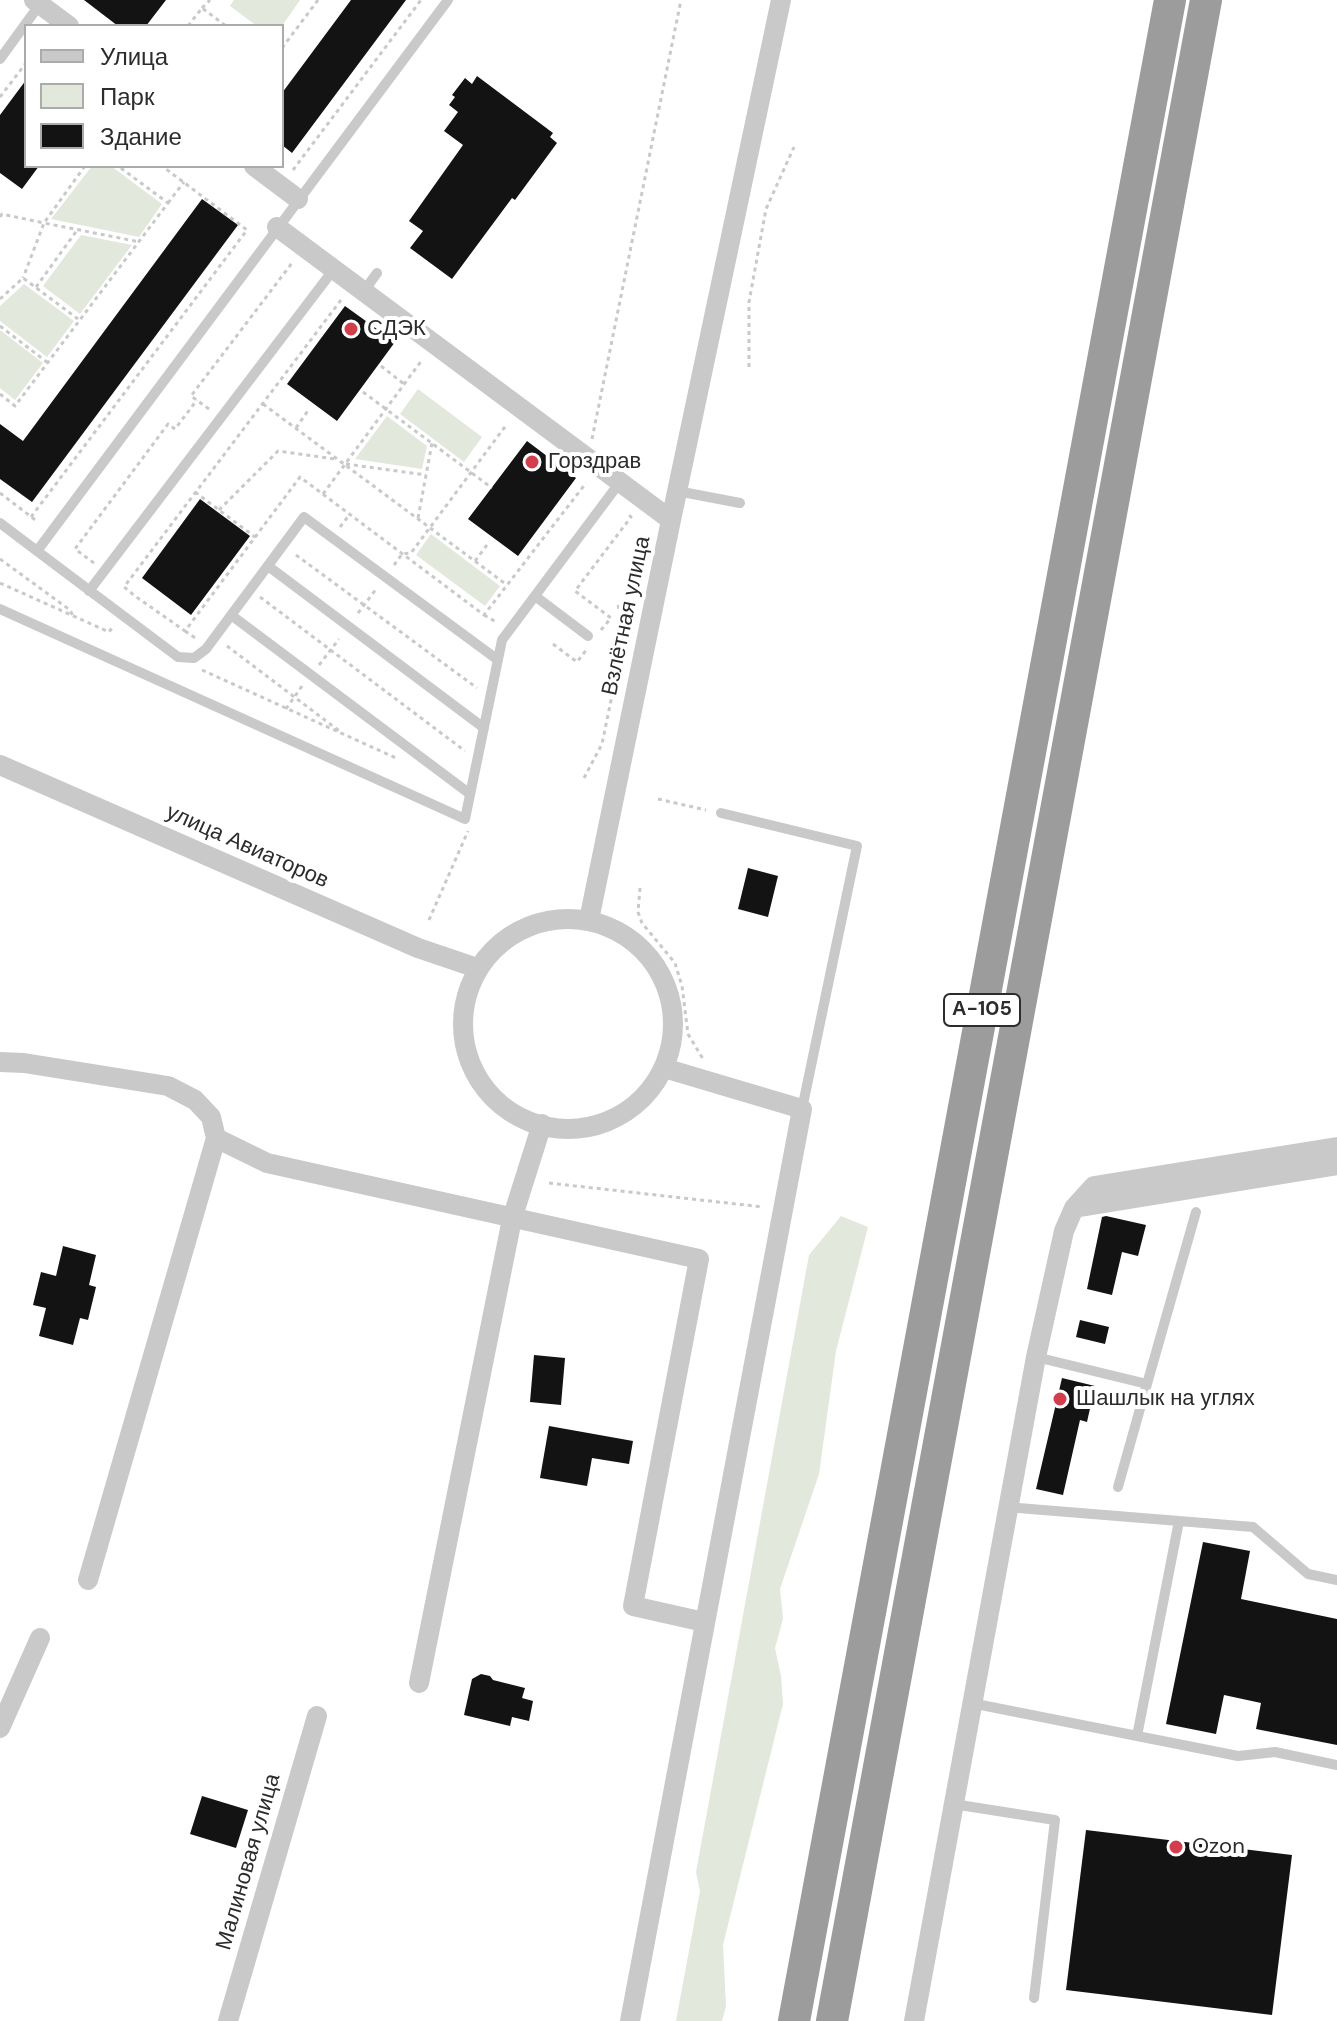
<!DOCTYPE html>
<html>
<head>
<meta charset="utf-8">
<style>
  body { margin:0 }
  #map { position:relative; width:1337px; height:2021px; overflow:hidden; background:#fff; font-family:"DM Sans",sans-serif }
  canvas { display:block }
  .legend { position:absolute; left:24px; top:24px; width:260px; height:144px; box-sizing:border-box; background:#fff; border:2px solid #ababab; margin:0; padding:10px 14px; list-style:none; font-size:24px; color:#2c2c2c }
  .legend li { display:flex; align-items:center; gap:16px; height:40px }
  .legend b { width:40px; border:2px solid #ababab }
</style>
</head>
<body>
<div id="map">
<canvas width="1337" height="2021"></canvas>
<ul class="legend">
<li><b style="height:10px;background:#c9c9c9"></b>Улица</li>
<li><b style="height:22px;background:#e2e8db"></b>Парк</li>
<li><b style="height:22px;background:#131313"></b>Здание</li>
</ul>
</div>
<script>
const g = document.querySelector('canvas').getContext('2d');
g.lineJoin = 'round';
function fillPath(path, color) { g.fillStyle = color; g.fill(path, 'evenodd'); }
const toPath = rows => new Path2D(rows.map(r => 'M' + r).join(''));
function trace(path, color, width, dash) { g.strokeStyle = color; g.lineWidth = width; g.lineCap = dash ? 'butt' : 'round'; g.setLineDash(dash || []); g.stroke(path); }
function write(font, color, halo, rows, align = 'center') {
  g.font = font + ' "DM Sans",sans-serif'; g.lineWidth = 8; g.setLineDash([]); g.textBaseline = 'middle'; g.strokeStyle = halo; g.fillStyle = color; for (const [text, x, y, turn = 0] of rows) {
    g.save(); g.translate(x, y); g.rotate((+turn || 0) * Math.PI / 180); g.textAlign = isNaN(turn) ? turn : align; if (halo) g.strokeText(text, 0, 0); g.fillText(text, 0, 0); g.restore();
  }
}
fillPath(toPath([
  [234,0,300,0,282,26,257,26,230,6],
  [92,166,111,166,162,204,139,237,51,219],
  [81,235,132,245,80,314,43,286],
  [24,284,74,321,47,357,0,321,0,306],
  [0,330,43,363,15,400,0,388],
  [418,389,482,437,464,462,400,414],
  [387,416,427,446,422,469,355,459],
  [431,534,500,586,485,606,416,555],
  [841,1216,868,1227,836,1351,819,1474,780,1589,783,1619,775,1648,781,1676,783,1704,723,1945,726,2007,722,2021,676,2021,700,1891,696,1872,809,1255]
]), '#e2e8db');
fillPath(toPath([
  [84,0,166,0,146,26,118,26],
  [351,0,406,0,292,153,282,145,282,93],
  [477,76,553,133,550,137,557,143,515,200,512,198,452,279,410,248,423,231,409,221,463,145,444,131,458,112,449,105,455,97,452,95,465,78,472,84],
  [26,80,26,166,39,166,22,189,0,173,0,115],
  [202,199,238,225,32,502,0,479,0,424,23,441],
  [345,306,395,342,337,421,287,384],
  [527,441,576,478,518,556,468,519],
  [200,499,250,536,191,615,142,578],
  [748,868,778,876,768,917,738,909],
  [1106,1216,1146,1225,1138,1256,1122,1252,1112,1295,1087,1289,1102,1217],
  [63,1246,96,1255,89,1285,96,1287,88,1320,80,1318,73,1345,39,1336,46,1308,33,1305,41,1272,56,1276],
  [1080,1320,1109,1327,1105,1344,1076,1337],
  [534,1355,565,1358,561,1405,530,1402],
  [1062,1378,1095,1386,1087,1422,1080,1420,1063,1495,1036,1489],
  [549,1426,633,1441,629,1464,592,1458,587,1486,540,1478],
  [1203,1542,1250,1551,1241,1599,1337,1619,1337,1745,1256,1729,1261,1703,1224,1695,1216,1734,1166,1724],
  [481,1674,490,1676,493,1680,525,1688,522,1698,533,1701,529,1721,512,1717,510,1726,464,1715,472,1679],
  [202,1796,248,1810,236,1848,190,1834],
  [1086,1830,1292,1855,1272,2015,1066,1990]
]), '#131313');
trace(toPath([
  [202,8,210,0],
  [188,26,202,8,226,26],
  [282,48,318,0],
  [0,97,26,63],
  [85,166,44,223,140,242],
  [293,170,421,0],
  [168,203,184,182],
  [0,217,2,214,44,223,23,278],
  [36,287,78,229],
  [0,299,23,278,78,319],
  [341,300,124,587,135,596,185,631,300,477,484,615,586,483],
  [0,326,48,363],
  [381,366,404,384],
  [749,367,749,302,766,209,794,147],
  [363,392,492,488],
  [0,394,15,406,168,203,118,166],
  [263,404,507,585],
  [209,409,191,396,292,263],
  [296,428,309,409],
  [592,439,681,0],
  [346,464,426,475],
  [195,492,255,537],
  [0,493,38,522],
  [323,494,422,360],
  [219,510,278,451,335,459],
  [31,517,247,230,162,166],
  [418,518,432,443],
  [340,527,350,514],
  [296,555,477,688],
  [0,559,70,610,73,616],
  [475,561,487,545],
  [94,563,75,549,168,424,175,429,197,400],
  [394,565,402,554,411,553,507,424],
  [0,583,109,632,114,625],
  [260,597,465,751],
  [358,613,377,588],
  [484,615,498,623],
  [601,630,611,618,575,591,631,517,629,515],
  [185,631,197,639],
  [553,644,577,662,587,649],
  [227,646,342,733],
  [319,665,339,639],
  [202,670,396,758],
  [286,709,302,686],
  [584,778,602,744,623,642,618,603],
  [658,799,706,810],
  [640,888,638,912,642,923,675,963,682,986,688,1034,703,1059],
  [429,920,468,831],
  [549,1183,763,1207]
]), '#c9c9c9', 3, [4, 4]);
trace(toPath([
  [0,59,40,4],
  [364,291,377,273],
  [677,491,740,503],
  [0,523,37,551,448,0],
  [37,551,178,657,194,658,206,649,304,517,498,660],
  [268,566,484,728],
  [89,591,334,269],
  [535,596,588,636],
  [0,609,465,819,502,640,620,482],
  [231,615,470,794],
  [721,813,857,846,802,1109],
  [1036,1357,1147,1384,1196,1212],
  [1118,1487,1147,1384],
  [1006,1507,1253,1527,1308,1574,1337,1580],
  [971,1703,1238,1756,1275,1752,1337,1765],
  [1137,1736,1179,1521],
  [953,1804,1055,1820,1034,1998]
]), '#c9c9c9', 10);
trace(toPath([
  [34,0,69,26],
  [254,166,298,199],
  [277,227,671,520,589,920],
  [671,520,781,0],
  [0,765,418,948,477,968],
  '463 1024a105 105 0 1 1 210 0a105 105 0 1 1-210 0Z',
  [0,1062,24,1063,168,1086,195,1100,211,1117,216,1138],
  [1074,1208,1337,1165],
  [88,1580,216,1138,267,1163,699,1259,633,1606,704,1622],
  [419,1683,512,1219,542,1124],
  [0,1728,40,1638],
  [228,2021,317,1716],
  [630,2021,802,1109,664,1068],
  [914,2021,1036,1357,1064,1231,1074,1208,1094,1186,1337,1147]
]), '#c9c9c9', 20);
trace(toPath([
  [794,2021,1170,0],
  [832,2021,1206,0]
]), '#9c9c9c', 32);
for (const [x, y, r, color] of [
  [351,329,8,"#d23e4b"],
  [532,462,8,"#d23e4b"],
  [1060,1399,8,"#d23e4b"],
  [1176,1847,8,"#d23e4b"]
]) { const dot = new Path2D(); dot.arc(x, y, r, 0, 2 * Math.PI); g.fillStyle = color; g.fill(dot); trace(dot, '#fff', 3); }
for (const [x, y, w] of [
  [982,1010,76]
]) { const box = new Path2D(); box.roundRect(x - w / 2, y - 16, w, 32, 6); g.fillStyle = '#fff'; g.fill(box); trace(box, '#2c2c2c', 2); }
write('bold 20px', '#2c2c2c', null, [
  ["А-105",982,1010]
]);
write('22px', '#2c2c2c', '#fff', [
  ["СДЭК",367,329],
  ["Горздрав",548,462],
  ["Шашлык на углях",1076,1399],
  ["Ozon",1192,1847]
], 'left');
write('22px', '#2c2c2c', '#fff', [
  ["Взлётная улица",627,616,-78],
  ["улица Авиаторов",247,847,24],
  ["Малиновая улица",249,1862,-74]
]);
</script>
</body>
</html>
